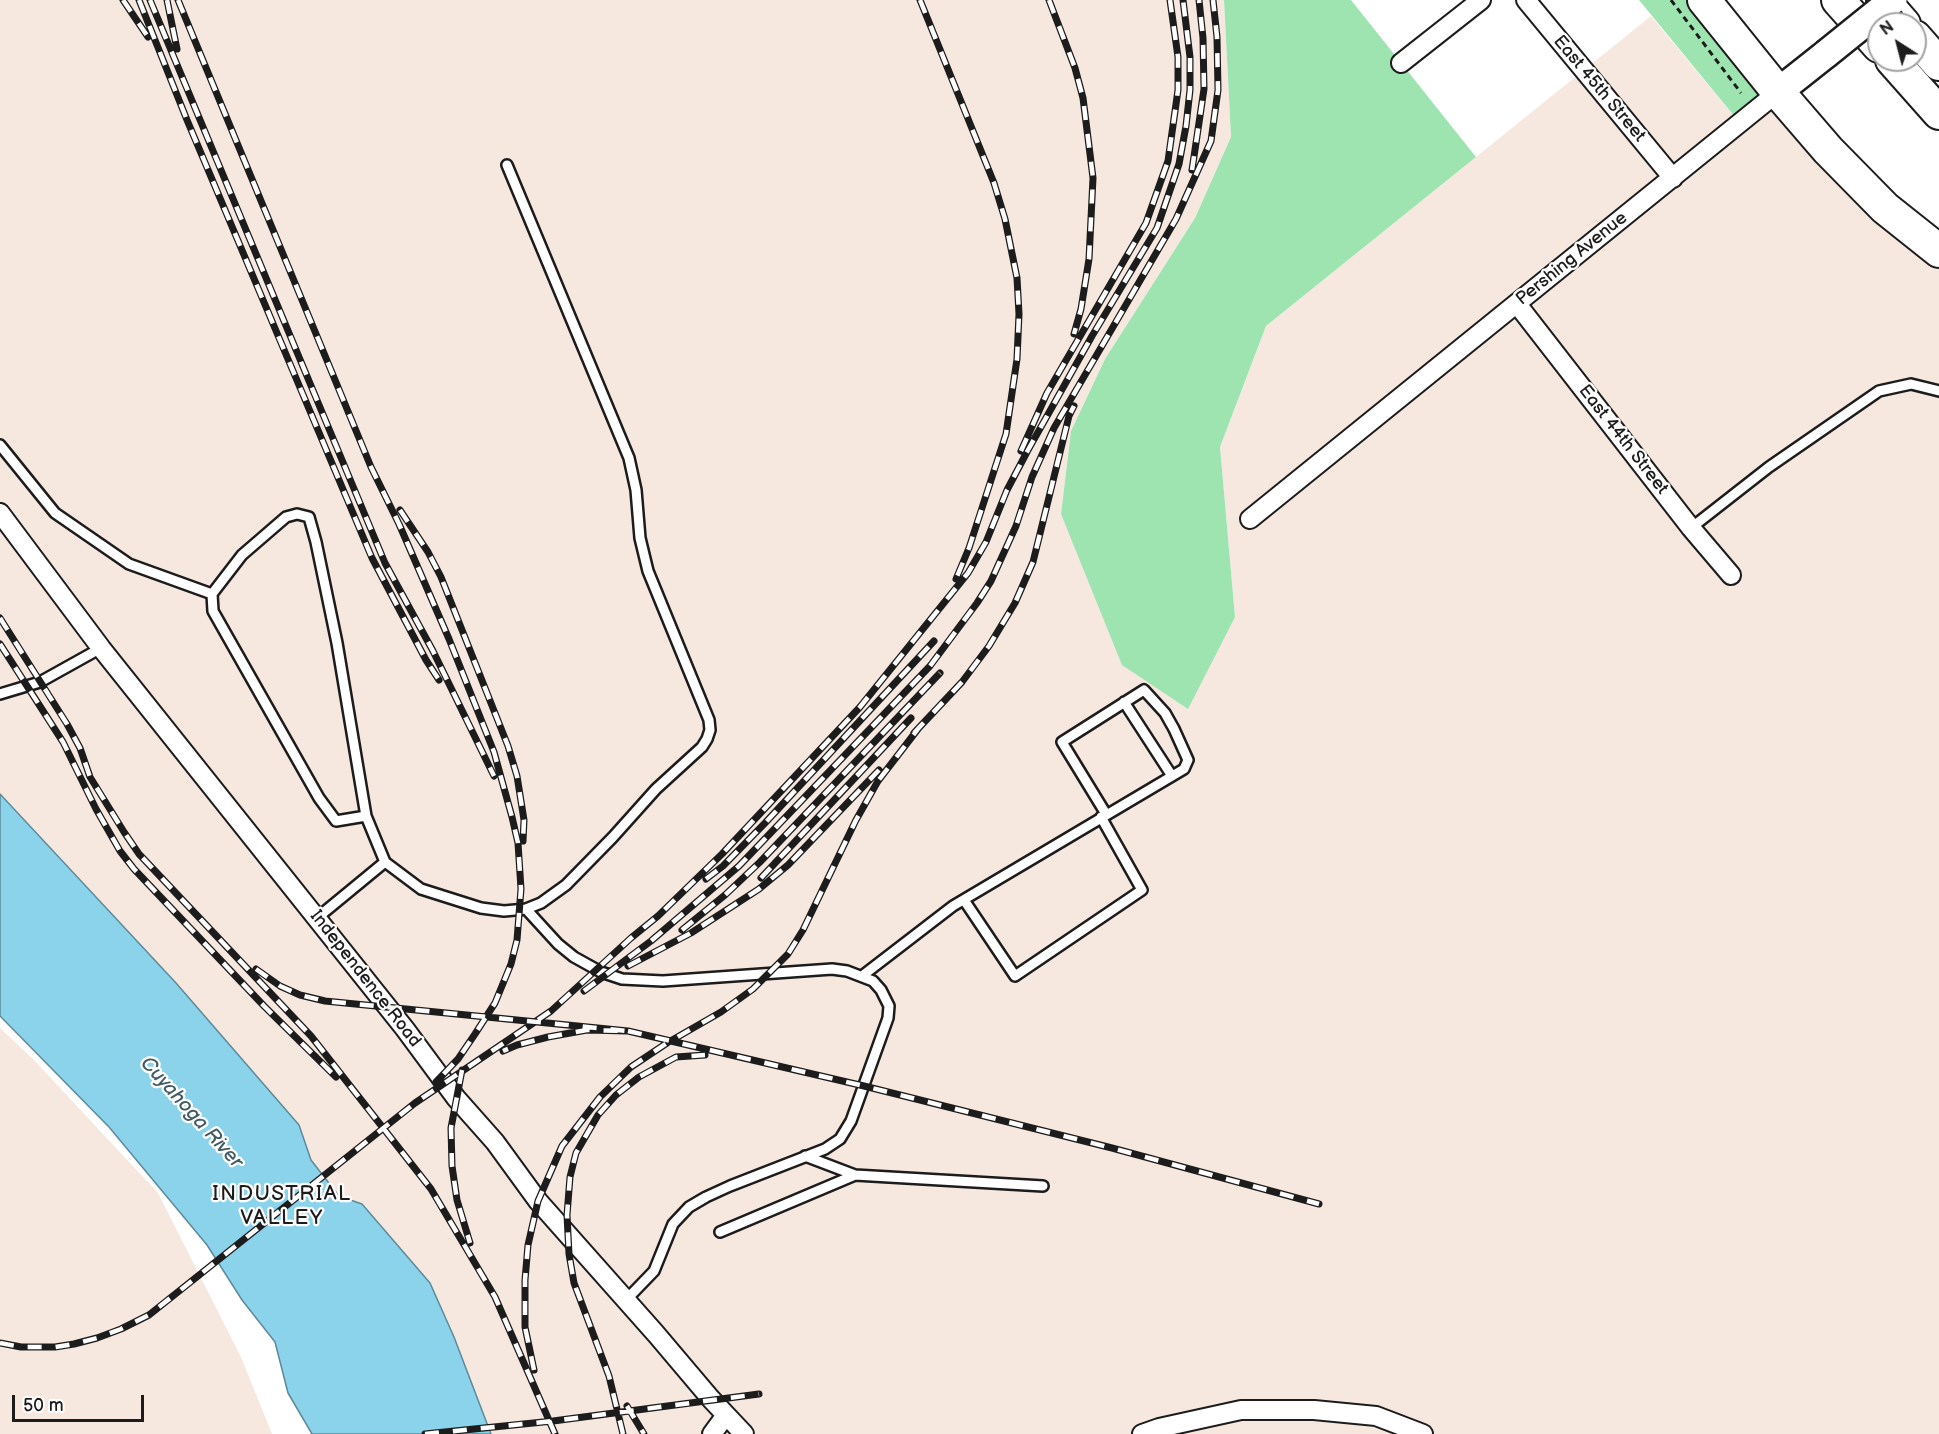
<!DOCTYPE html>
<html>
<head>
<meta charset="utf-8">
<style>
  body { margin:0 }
  #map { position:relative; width:1939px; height:1434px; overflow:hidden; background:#fff; font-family:"Balsamiq Sans",sans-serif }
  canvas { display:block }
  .north { position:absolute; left:1867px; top:12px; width:60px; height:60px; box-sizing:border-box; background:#fff; border:2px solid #a4a4a4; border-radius:50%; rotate:324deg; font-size:16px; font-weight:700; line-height:24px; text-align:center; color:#1c1c1c }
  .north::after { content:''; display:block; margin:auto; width:21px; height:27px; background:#1c1c1c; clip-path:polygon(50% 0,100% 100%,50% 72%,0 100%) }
  .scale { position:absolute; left:12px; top:1395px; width:132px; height:27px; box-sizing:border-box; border:3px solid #1c1c1c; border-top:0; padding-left:8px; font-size:18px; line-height:21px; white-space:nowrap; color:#1c1c1c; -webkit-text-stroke:4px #fff; paint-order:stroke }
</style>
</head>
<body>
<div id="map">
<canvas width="1939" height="1434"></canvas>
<div class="north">N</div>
<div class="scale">50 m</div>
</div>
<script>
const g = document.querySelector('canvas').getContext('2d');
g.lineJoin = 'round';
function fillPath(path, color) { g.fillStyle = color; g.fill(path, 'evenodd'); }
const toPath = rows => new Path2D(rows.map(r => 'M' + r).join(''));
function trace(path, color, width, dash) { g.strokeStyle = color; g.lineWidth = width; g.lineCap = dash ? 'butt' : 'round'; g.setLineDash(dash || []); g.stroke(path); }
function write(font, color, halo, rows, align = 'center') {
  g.font = font + ' "Balsamiq Sans",sans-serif'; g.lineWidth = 4.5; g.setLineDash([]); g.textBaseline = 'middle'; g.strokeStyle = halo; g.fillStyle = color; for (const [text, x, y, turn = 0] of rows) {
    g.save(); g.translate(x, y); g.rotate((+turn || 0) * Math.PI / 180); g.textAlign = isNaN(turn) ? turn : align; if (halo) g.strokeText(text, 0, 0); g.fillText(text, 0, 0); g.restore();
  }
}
fillPath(toPath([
  [0,0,1224,0,1231,137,1195,218,1105,359,1071,431,1061,514,1235,617,1220,447,1266,326,1651,16,1740,123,1778,92,1939,251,1939,1434,491,1434,454,1337,362,1204,339,1196,311,1160,299,1125,176,983,0,794],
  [0,1028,33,1059,158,1193,241,1357,272,1434,0,1434]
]), '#f7e8df');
fillPath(toPath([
  [1224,0,1351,0,1476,157,1266,326,1220,447,1235,617,1188,709,1122,665,1061,514,1071,431,1105,359,1195,218,1231,137],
  [1639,0,1704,0,1778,92,1740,123]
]), '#9ee4b1');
const water = toPath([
  [0,794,176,983,299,1125,311,1160,339,1196,362,1204,430,1283,454,1337,491,1434,312,1434,288,1393,275,1342,242,1300,207,1245,109,1127,0,1016,0,794]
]);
fillPath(water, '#8ad3eb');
trace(water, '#5e8a98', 1.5);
const lane = toPath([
  [0,445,55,513,129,564,212,594],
  [1691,528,1769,467,1879,391,1911,384,1939,391],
  [0,694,40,682,101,648],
  [1124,702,1172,776],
  [366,816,336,821,319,798,213,611,212,594,242,555,286,517,297,514,309,517,316,542,337,643,366,816,385,862],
  [964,900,1015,976,1142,890,1101,817],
  [526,909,558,944,574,957,601,972,622,979,663,981,832,969,847,971,873,981,881,990,889,1006,888,1018,851,1121,840,1139,825,1149,730,1186,706,1197,689,1207,673,1224,654,1271,626,1300],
  [317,918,385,862,421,889,481,908,504,911,526,909,541,903,566,885,613,837,656,789,702,747,707,739,710,730,709,720,648,571,640,538,636,490,629,458,507,165],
  [862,976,953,906,1184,769,1188,760,1174,729,1165,713,1144,690,1062,742,1106,814],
  [805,1156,855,1175,1043,1186],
  [720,1232,855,1175]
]);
const street = toPath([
  [1526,0,1673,178],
  [1401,63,1481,0],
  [1517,304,1691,528,1731,575],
  [0,513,101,648,405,1029,456,1098,495,1142,538,1201,656,1334,711,1399,744,1434],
  [1250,519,1778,92],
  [712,1434,726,1415],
  [1142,1434,1159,1428,1241,1410,1314,1410,1376,1416,1423,1434]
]);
const primary = toPath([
  [1778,92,1826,54]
]);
const highway = toPath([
  [1704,0,1778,92,1828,150,1885,208,1939,251],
  [1838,0,1879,46],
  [1883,0,1904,24],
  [1915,37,1939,64],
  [1892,60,1939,113]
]);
trace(lane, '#1c1c1c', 14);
trace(street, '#1c1c1c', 22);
trace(primary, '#1c1c1c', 32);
trace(highway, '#1c1c1c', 36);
trace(toPath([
  [1671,0,1741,93]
]), '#1c1c1c', 3, [6, 4.5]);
trace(lane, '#fff', 9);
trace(street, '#fff', 18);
trace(primary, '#fff', 27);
trace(highway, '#fff', 32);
const rail = toPath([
  [123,0,148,37],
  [139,0,187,120,372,558,426,660,439,680],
  [150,0,385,563,433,651,494,776],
  [167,0,177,49],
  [178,0,371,467,399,524,449,639,494,752,512,817,518,843,521,889,517,940,511,964,495,1003,475,1034,458,1059,436,1082],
  [920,0,994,183,1005,219,1017,278,1019,314,1017,359,1006,434,969,548,956,579],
  [1049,0,1075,68,1083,98,1093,178,1089,259,1081,309,1074,334],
  [1192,170,1204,89,1203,38,1199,0],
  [1021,451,1047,393,1146,223,1168,161,1178,90,1178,57,1170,0],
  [400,510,428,552,441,577,508,746,517,776,524,820,523,841],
  [0,618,67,724,80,748,90,777,124,832,139,854,311,1036,431,1189,495,1297,555,1434],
  [0,644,63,742,96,809,120,851,134,869,264,1006,336,1077],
  [914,733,962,682,989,646,1015,603,1033,562,1069,416,1074,406],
  [761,878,911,718],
  [706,879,723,866,765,823,934,641],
  [682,930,725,895,760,862,940,673],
  [628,966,691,933,759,889,788,865,879,770],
  [256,969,280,986,300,995,325,1001,628,1031,587,1030,548,1037,517,1045,503,1051],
  [584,991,651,941,739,866,930,666,977,603,991,581,1016,526,1032,477,1054,428,1176,219,1211,141,1218,90,1217,37,1213,0],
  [628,1031,864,1086,1112,1148,1319,1204],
  [462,1070,451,1128,452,1166,457,1200,470,1243],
  [0,1343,21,1347,55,1347,74,1344,97,1338,121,1329,149,1315,415,1103,551,1011,631,938,658,916,722,854,860,707,968,573,986,542,1007,490,1028,450,1092,336,1157,228,1179,164,1186,126,1190,90,1190,57,1183,0],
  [534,1370,525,1327,525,1280,528,1245,538,1201,562,1146,600,1097,631,1067,667,1043,721,1012,753,989,788,954,803,930,856,820,878,781,918,729],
  [627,1406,644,1434],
  [425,1434,553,1421,759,1394],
  [623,1434,609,1376,574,1283,569,1254,567,1215,570,1177,576,1153,598,1115,616,1095,639,1077,676,1057,705,1055]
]);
trace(rail, '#1c1c1c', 7);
trace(rail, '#fff', 4.5, [14]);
const primaryBridge = toPath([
  [1826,54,1893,0]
]);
trace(primaryBridge, '#1c1c1c', 32, []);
trace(primaryBridge, '#fff', 27);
write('18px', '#1c1c1c', '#fff', [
  ["East 45th Street",1599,89,50],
  ["Pershing Avenue",1572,259,-39],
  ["East 44th Street",1623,440,52],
  ["Independence Road",365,979,52]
]);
write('italic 20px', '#425c64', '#fff', [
  ["Cuyahoga River",191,1113,48]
]);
g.letterSpacing = '1.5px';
write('21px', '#1c1c1c', '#fff', [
  ["INDUSTRIAL",282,1195],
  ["VALLEY",282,1219]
]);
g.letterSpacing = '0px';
</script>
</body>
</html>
